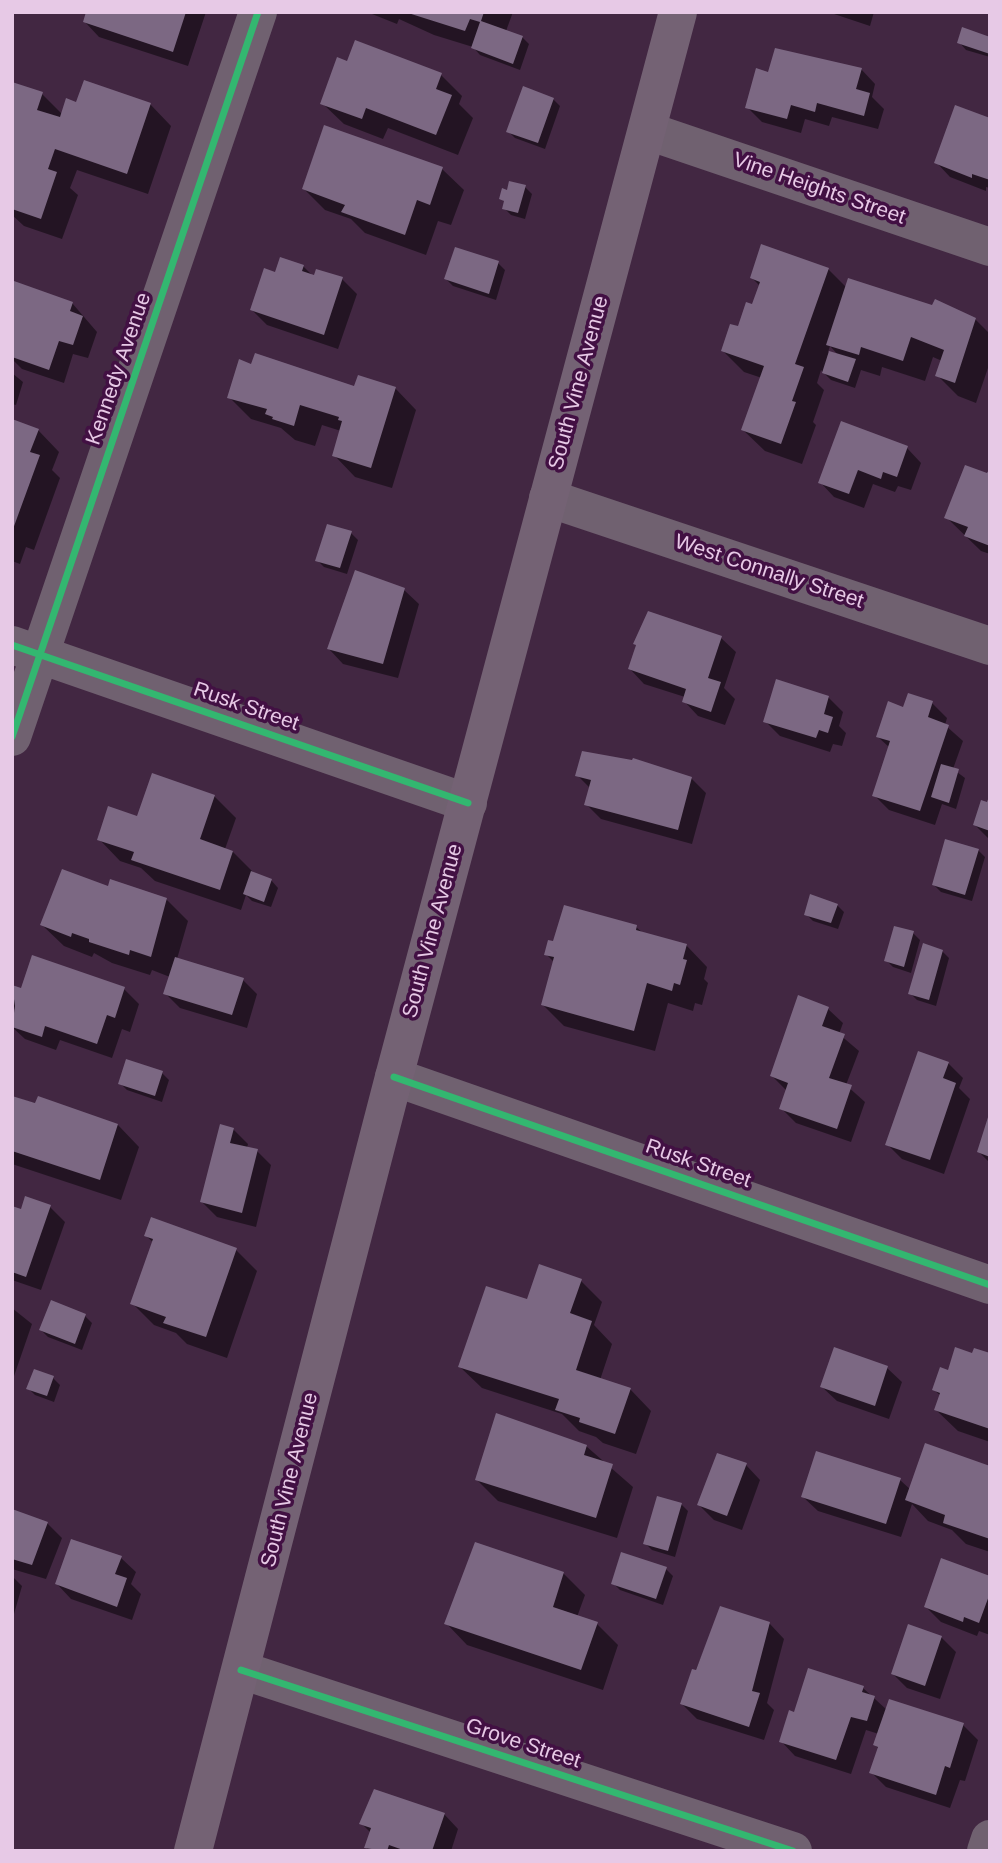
<!DOCTYPE html>
<html>
<head>
<meta charset="utf-8">
<style>
  body { margin:0 }
  #map { position:relative; width:1002px; height:1863px; overflow:hidden; background:#422742; font-family:Arial,sans-serif }
  canvas { display:block }
  .frame { position:absolute; inset:0; border:14px solid #e7c9e6; pointer-events:none }
</style>
</head>
<body>
<div id="map">
<canvas width="1002" height="1863"></canvas>
<div class="frame"></div>
</div>
<script>
const g = document.querySelector('canvas').getContext('2d');
g.lineJoin = 'round';
function fillPath(path, color) { g.fillStyle = color; g.fill(path, 'evenodd'); }
const toPath = rows => new Path2D(rows.map(r => 'M' + r).join(''));
function trace(path, color, width, dash) { g.strokeStyle = color; g.lineWidth = width; g.lineCap = dash ? 'butt' : 'round'; g.setLineDash(dash || []); g.stroke(path); }
function write(font, color, halo, rows, align = 'center') {
  g.font = font + ' Arial,sans-serif'; g.lineWidth = 7; g.setLineDash([]); g.textBaseline = 'middle'; g.strokeStyle = halo; g.fillStyle = color; for (const [text, x, y, turn = 0] of rows) {
    g.save(); g.translate(x, y); g.rotate((+turn || 0) * Math.PI / 180); g.textAlign = isNaN(turn) ? turn : align; if (halo) g.strokeText(text, 0, 0); g.fillText(text, 0, 0); g.restore();
  }
}
fillPath(toPath([
  [88,12,206,12,188,66,99,37,85,22],
  [367,12,513,12,506,31,522,37,529,44,520,70,480,55,473,47,434,35,399,19,397,24],
  [828,12,874,12,870,26],
  [990,39,990,57,966,50,959,42],
  [348,64,441,75,462,96,459,104,473,118,458,155,388,128,383,139,344,124,322,103],
  [861,69,875,84,872,97,884,109,878,129,832,117,829,126,805,119,801,133,762,122,747,107,769,74],
  [12,84,42,94,63,115,77,104,150,104,171,126,148,194,77,170,70,188,78,195,62,239,24,226,12,215],
  [553,99,560,106,545,149,515,138,508,131],
  [990,120,990,188,986,187,986,191,950,177,936,162],
  [442,169,464,190,451,225,438,221,426,255,365,233,351,219,325,210,304,189],
  [525,187,532,194,525,219,511,215,504,208,506,203,501,198,508,192],
  [498,263,505,270,496,300,453,286,446,279],
  [303,266,315,278,342,279,357,294,338,349,267,325,252,310,276,274],
  [828,269,847,288,933,308,936,301,975,319,990,334,990,370,988,368,976,403,958,396,937,375,942,361,933,357,925,381,882,367,880,376,861,370,855,388,831,380,821,370,817,383,824,390,813,422,816,425,802,464,765,451,743,430,762,378,744,372,723,351,753,306,760,286,752,278],
  [830,346,839,356,828,352],
  [15,284,72,303,97,332,88,358,73,354,64,383,22,369,12,359,12,293],
  [12,373,23,382,16,405,12,404],
  [356,388,395,388,416,410,392,488,355,477,334,455,341,431,322,425,315,446,295,440,281,428,251,419,229,397],
  [12,421,38,430,59,452,52,470,60,478,34,550,26,547,20,564,12,561],
  [907,448,921,463,911,490,898,486,895,492,873,484,864,508,834,497,820,482],
  [990,472,990,554,981,551,946,517],
  [351,533,358,540,347,574,324,567,317,560],
  [404,590,419,604,398,678,343,664,329,649],
  [640,629,721,638,736,652,724,688,735,699,725,725,698,716,684,701,685,697,644,684,630,669],
  [828,697,843,712,839,726,846,733,842,746,833,744,830,752,780,736,765,721],
  [932,703,947,718,945,725,963,741,953,769,965,778,956,809,942,804,935,825,889,810,874,795,890,748,878,737,905,709],
  [633,762,691,778,706,793,692,844,601,819,586,804,590,788,577,775],
  [214,796,236,818,225,849,233,852,255,874,271,880,278,888,271,907,252,901,246,895,241,910,155,881,141,868,120,861,99,839,138,818],
  [990,798,990,840,975,825],
  [978,850,985,857,972,901,941,892,934,885],
  [109,888,166,899,188,921,177,959,243,980,257,994,247,1028,180,1008,165,993,170,977,152,970,150,975,112,963,94,953,92,957,64,946,42,925],
  [837,905,844,912,838,929,813,921,806,914],
  [636,927,643,933,686,945,707,967,704,979,708,983,702,1005,695,1003,693,1011,668,1003,655,1051,564,1026,543,1005,555,963,546,954],
  [913,933,920,940,911,973,893,967,886,960],
  [942,951,949,958,936,1006,917,1000,910,993],
  [13,987,22,990,124,989,139,1004,130,1032,122,1029,112,1058,60,1040,56,1050,25,1039,12,1027,15,1010,12,1007],
  [828,1009,843,1023,839,1034,859,1051,846,1085,865,1102,851,1142,796,1123,782,1109,787,1091,772,1076],
  [948,1063,963,1078,959,1088,970,1099,944,1174,902,1159,887,1144],
  [162,1073,169,1080,162,1102,127,1090,120,1083],
  [12,1097,118,1125,139,1147,121,1200,12,1164],
  [990,1118,990,1163,979,1152],
  [233,1129,248,1144,247,1148,257,1151,271,1165,256,1227,217,1217,202,1202],
  [26,1198,50,1207,65,1222,41,1290,12,1280,12,1207,22,1211],
  [146,1236,236,1250,257,1271,227,1358,187,1344,176,1333,154,1325,132,1303,154,1243],
  [581,1281,602,1302,594,1325,612,1344,600,1380,630,1389,651,1411,636,1454,603,1443,596,1437,579,1431,562,1414,482,1388,460,1367,528,1301],
  [12,1308,32,1324,13,1379,12,1379],
  [85,1316,92,1323,82,1350,48,1337,41,1330],
  [973,1355,990,1355,990,1442,958,1431,936,1410,941,1396,934,1390,949,1372],
  [887,1368,902,1382,889,1419,837,1401,822,1387],
  [53,1378,60,1385,54,1402,35,1395,28,1388],
  [586,1446,633,1487,617,1538,498,1501,477,1480],
  [746,1465,760,1480,742,1530,714,1520,699,1505],
  [990,1467,990,1552,966,1544,952,1530,928,1521,912,1504,901,1537,818,1511,803,1497,900,1480,911,1490],
  [681,1504,688,1511,675,1557,652,1550,645,1543],
  [12,1511,47,1523,62,1538,46,1579,12,1569],
  [121,1558,136,1572,131,1584,141,1594,132,1620,71,1599,57,1584],
  [666,1569,673,1576,663,1605,620,1590,613,1583],
  [563,1573,585,1595,577,1617,597,1624,618,1645,603,1690,467,1645,446,1623],
  [12,1576,22,1586,14,1614,12,1613],
  [990,1578,990,1635,979,1631,977,1636,941,1622,926,1607],
  [721,1608,770,1624,784,1639,767,1703,774,1710,764,1740,697,1719,682,1704],
  [941,1637,956,1652,940,1699,907,1688,893,1674],
  [863,1688,887,1710,890,1701,963,1725,978,1740,965,1781,960,1780,950,1808,886,1787,871,1772,879,1749,875,1745,879,1734,866,1730,851,1774,795,1756,781,1741,795,1714],
  [444,1814,458,1829,451,1851,369,1851,366,1847,371,1833,361,1823]
]), '#0007');
fillPath(toPath([
  [86,12,186,12,173,52,83,22],
  [405,12,484,12,481,21,523,36,513,64,471,48,480,22,470,19,465,31],
  [962,27,990,37,990,54,957,43],
  [355,40,442,73,436,89,452,95,436,135,366,108,362,119,320,104,337,57,347,61],
  [775,48,862,68,856,89,870,93,864,116,817,103,815,112,791,105,787,119,745,108,756,68,768,72],
  [84,80,151,103,127,174,55,149,48,169,57,172,41,219,12,209,12,82,43,92,37,110,60,117,66,98,76,102],
  [523,86,554,98,538,143,506,132],
  [955,105,990,118,990,180,972,174,972,178,934,163],
  [324,125,443,167,430,205,417,200,405,235,341,212,345,205,302,189],
  [509,181,526,185,518,213,502,209,504,201,499,199,502,188,507,190],
  [761,244,829,268,795,364,804,367,792,401,796,402,781,444,741,430,764,366,721,351,730,324,738,326,746,302,752,304,760,282,750,278],
  [455,247,499,261,489,294,444,279],
  [280,257,304,265,302,271,314,275,316,269,343,277,324,335,250,310,264,268,275,272],
  [848,278,932,305,935,299,976,318,955,383,935,376,944,350,911,337,903,361,861,347,859,355,826,345],
  [14,281,73,302,70,311,83,316,73,345,59,341,49,370,12,357],
  [829,351,856,359,848,382,822,373],
  [255,353,354,386,358,375,396,387,371,468,332,456,342,421,338,420,339,417,300,405,294,426,272,419,273,417,265,414,267,409,227,398,239,359,251,364],
  [12,419,39,429,30,452,40,455,13,529],
  [841,421,908,446,897,477,883,472,881,479,858,470,849,494,818,483],
  [965,465,987,473,990,468,990,546,964,536,968,527,944,518],
  [327,524,352,531,340,568,315,561],
  [355,570,405,588,383,664,327,649],
  [648,611,722,636,708,678,721,682,711,712,682,702,686,689,628,669,636,645,633,644],
  [776,679,829,696,824,714,833,717,828,733,819,730,816,738,763,722],
  [908,693,933,701,928,717,949,725,920,811,872,796,890,741,876,737,888,701,903,707],
  [582,751,632,760,633,758,692,777,678,830,584,805,591,780,575,776],
  [941,764,959,769,949,803,931,797],
  [152,773,215,795,200,839,233,851,220,890,131,860,134,852,97,840,108,806,137,816],
  [990,794,990,831,973,825,981,800,987,802],
  [945,839,979,849,965,895,932,885],
  [62,869,108,886,110,879,167,898,151,957,130,950,129,955,89,942,89,939,72,933,71,937,40,925],
  [251,871,272,879,264,902,243,894],
  [810,894,838,904,831,923,804,915],
  [564,905,637,925,636,930,687,944,683,959,687,960,680,985,674,983,672,991,647,983,634,1031,541,1005,554,957,544,955,548,940,553,941],
  [894,926,914,931,904,967,884,961],
  [923,943,943,950,929,1000,908,994],
  [32,955,125,987,115,1018,107,1015,97,1044,45,1026,42,1037,12,1027,15,1006,12,985,21,988],
  [175,957,244,978,232,1015,163,994],
  [798,995,829,1007,822,1026,845,1034,829,1078,852,1085,837,1129,779,1109,788,1083,770,1076],
  [918,1051,949,1062,943,1078,956,1083,930,1160,885,1145],
  [126,1059,163,1071,155,1096,118,1084],
  [12,1096,35,1103,38,1096,118,1124,100,1180,12,1151],
  [989,1114,990,1114,990,1157,977,1152],
  [220,1124,234,1128,230,1143,258,1149,242,1213,200,1202],
  [25,1196,51,1205,26,1277,12,1272,12,1206,21,1209],
  [151,1217,237,1248,206,1337,163,1323,166,1317,130,1304,153,1239,144,1236],
  [539,1264,582,1279,570,1313,592,1321,576,1370,631,1388,615,1434,579,1422,580,1418,555,1410,559,1399,458,1367,486,1286,527,1299],
  [51,1300,86,1314,75,1344,39,1330],
  [834,1347,888,1366,875,1406,820,1387],
  [955,1347,972,1353,974,1348,990,1353,990,1429,934,1410,940,1393,932,1390,940,1367,948,1370],
  [34,1369,54,1376,47,1396,26,1389],
  [496,1413,587,1445,584,1455,613,1464,596,1518,475,1480],
  [925,1443,990,1466,990,1539,943,1523,945,1515,905,1500],
  [816,1451,901,1478,886,1524,801,1497],
  [717,1453,747,1463,727,1516,697,1505],
  [657,1496,682,1503,668,1551,643,1544],
  [12,1509,48,1522,32,1565,12,1559],
  [71,1539,122,1556,115,1574,127,1578,117,1607,55,1584],
  [475,1542,564,1572,553,1607,598,1622,581,1670,444,1624],
  [621,1552,667,1567,656,1599,611,1584],
  [941,1558,990,1576,990,1593,979,1623,964,1617,963,1622,924,1607],
  [720,1606,770,1622,752,1691,760,1693,749,1727,680,1704,692,1669,696,1670],
  [908,1624,942,1636,925,1686,891,1674],
  [808,1668,864,1686,862,1692,875,1696,867,1721,851,1717,836,1760,779,1742,789,1710,794,1712],
  [889,1699,964,1723,950,1768,945,1766,936,1795,869,1773,878,1747,873,1745],
  [374,1789,445,1813,432,1851,406,1851,389,1845,387,1851,364,1848,371,1828,359,1824]
]), '#7c6883');
trace(toPath([
  [648,131,990,247],
  [548,498,990,646],
  [12,645,468,803],
  [12,737,258,12],
  [394,1077,990,1285],
  [241,1670,793,1851],
  [986,1851,990,1839]
]), '#706170', 38);
trace(toPath([
  [193,1851,394,1077,678,12]
]), '#746274', 38);
trace(toPath([
  [12,645,468,803],
  [12,737,258,12],
  [394,1077,990,1285],
  [241,1670,793,1851]
]), '#33b770', 7);
write('21px', '#e7c9e6', '#421043', [
  ["Vine Heights Street",819,189,19],
  ["Kennedy Avenue",119,369,-71],
  ["South Vine Avenue",579,383,-75],
  ["West Connally Street",769,572,18],
  ["Rusk Street",246,707,19],
  ["South Vine Avenue",433,931,-75],
  ["Rusk Street",698,1164,19],
  ["South Vine Avenue",290,1480,-76],
  ["Grove Street",523,1744,18]
]);
</script>
</body>
</html>
